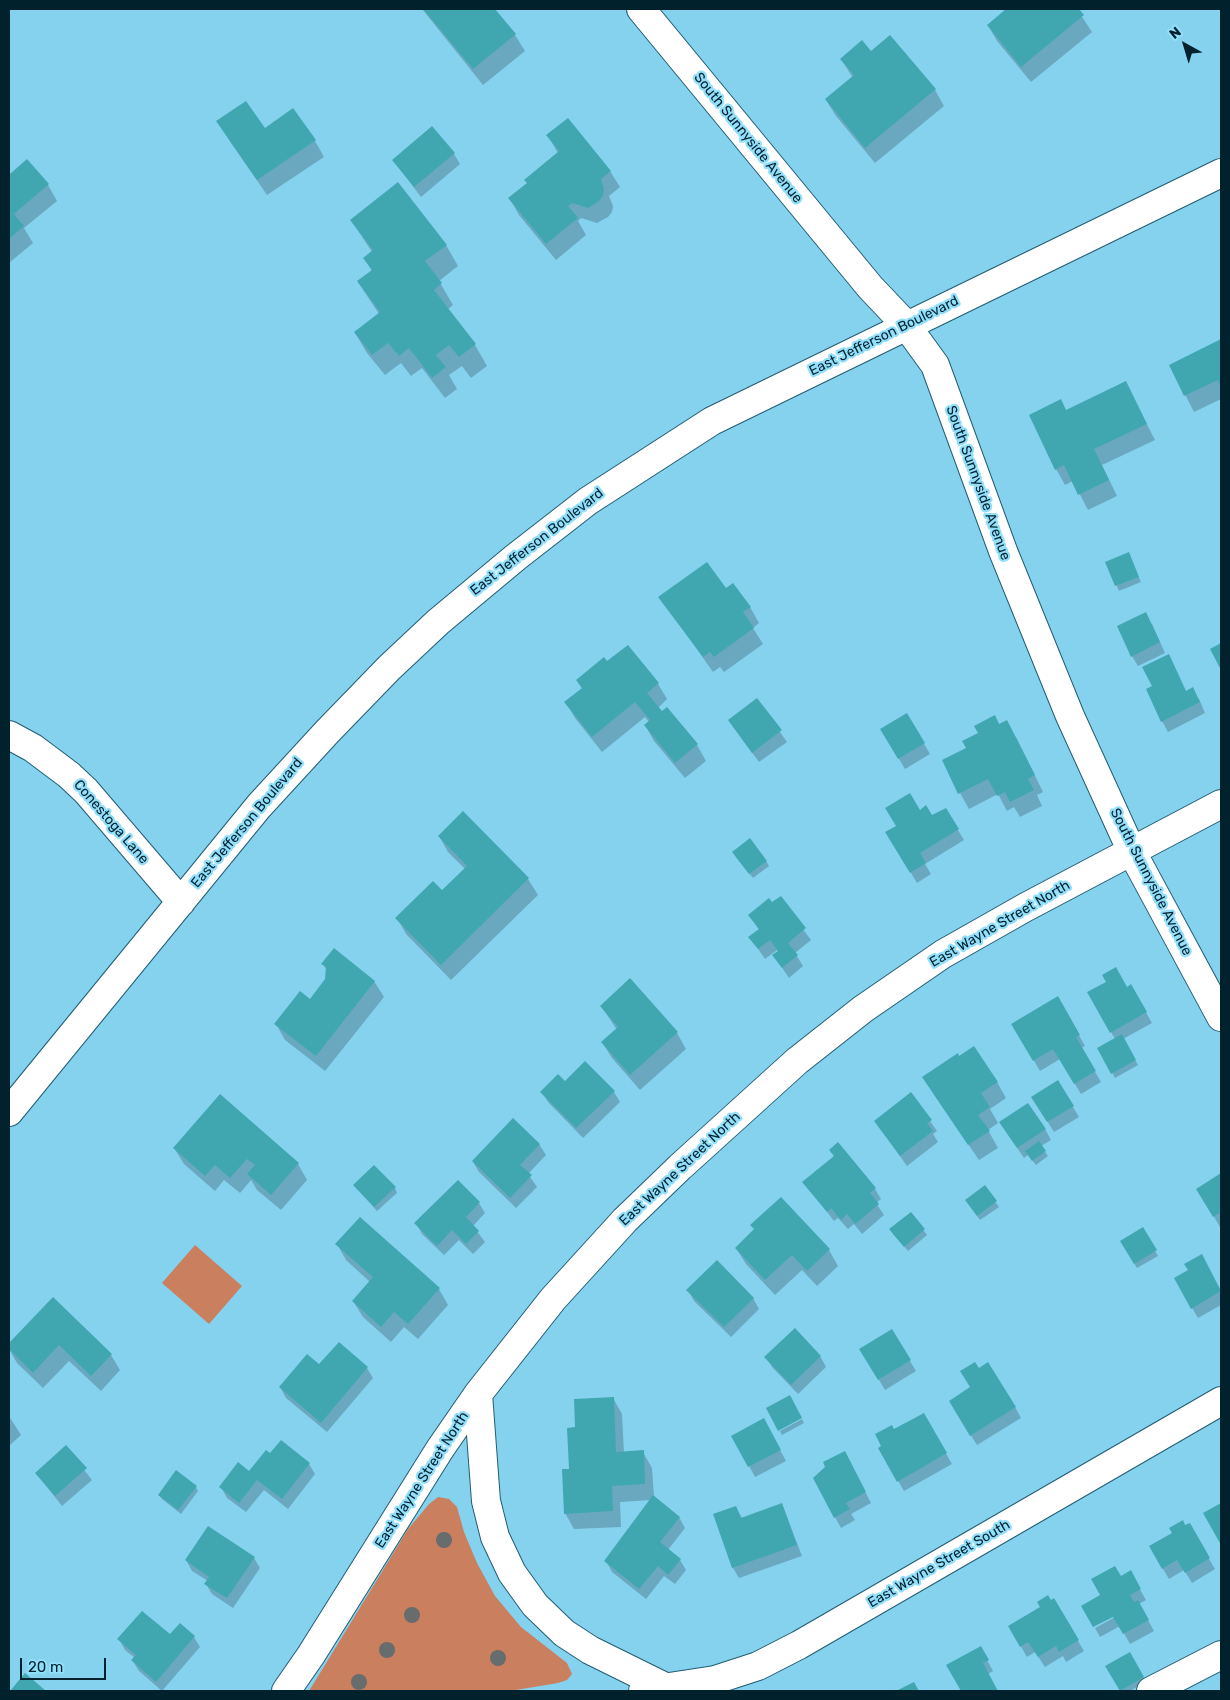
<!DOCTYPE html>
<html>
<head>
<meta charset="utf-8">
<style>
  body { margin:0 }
  #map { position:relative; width:1230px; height:1700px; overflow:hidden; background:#85d2ef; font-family:Rubik,sans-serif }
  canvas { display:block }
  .frame { position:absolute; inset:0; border:10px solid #01222d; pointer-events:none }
  .north { position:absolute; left:1160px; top:20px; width:50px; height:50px; -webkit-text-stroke:4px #92dffc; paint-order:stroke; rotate:321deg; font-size:14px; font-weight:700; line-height:20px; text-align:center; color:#01222d }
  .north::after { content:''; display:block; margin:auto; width:18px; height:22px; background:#01222d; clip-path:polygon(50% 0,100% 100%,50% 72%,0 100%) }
  .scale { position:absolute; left:20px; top:1658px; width:86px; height:22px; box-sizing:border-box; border:2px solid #01222d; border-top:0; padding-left:6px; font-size:15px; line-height:18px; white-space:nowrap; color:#01222d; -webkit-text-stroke:4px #92dffc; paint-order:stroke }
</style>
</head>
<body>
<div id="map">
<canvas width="1230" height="1700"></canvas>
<div class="frame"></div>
<div class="north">N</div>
<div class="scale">20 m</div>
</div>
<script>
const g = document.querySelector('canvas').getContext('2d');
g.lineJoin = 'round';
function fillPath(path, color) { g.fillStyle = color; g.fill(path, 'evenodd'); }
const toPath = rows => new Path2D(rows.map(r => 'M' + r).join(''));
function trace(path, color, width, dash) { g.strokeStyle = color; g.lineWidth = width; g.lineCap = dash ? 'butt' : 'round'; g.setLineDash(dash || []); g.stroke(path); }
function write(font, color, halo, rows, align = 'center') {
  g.font = font + ' Rubik,sans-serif'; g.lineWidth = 4.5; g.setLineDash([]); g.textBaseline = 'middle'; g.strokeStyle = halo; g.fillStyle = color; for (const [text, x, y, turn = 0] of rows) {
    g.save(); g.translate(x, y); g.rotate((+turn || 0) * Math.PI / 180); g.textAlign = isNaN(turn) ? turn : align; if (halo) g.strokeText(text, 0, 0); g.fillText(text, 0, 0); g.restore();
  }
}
fillPath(toPath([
  [195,1245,242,1286,209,1324,162,1283],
  [438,1497,449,1499,457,1507,464,1532,477,1563,495,1596,521,1627,567,1663,572,1674,567,1680,558,1683,510,1691,309,1691,408,1529,429,1504]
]), '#ca7f5f');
fillPath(toPath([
  [422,9,494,9,515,35,525,51,483,85],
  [1008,9,1077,9,1092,32,1031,82,997,41,988,25],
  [871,53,935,90,944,106,875,163,836,116,826,100,853,78,841,59],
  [264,129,315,141,324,157,267,195,227,137],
  [548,136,610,171,620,187,609,196,613,206,612,212,608,217,597,223,581,218,578,221,586,235,556,260,519,215,510,199,528,184,558,153],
  [454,154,460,164,421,197,393,160],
  [27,161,48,185,57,201,24,228,33,243,9,263,9,175],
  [351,220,446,245,458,266,439,281,453,305,447,310,475,345,487,366,471,378,462,366,449,375,457,389,445,398,422,368,411,376,401,363,385,375,367,353,355,333,379,314,358,282,372,271,364,258,372,252],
  [1221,341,1221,399,1194,412,1170,365],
  [1134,399,1155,440,1102,465,1117,496,1088,510,1073,481,1065,485,1056,469,1066,412],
  [1131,559,1141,582,1119,591,1107,562],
  [726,590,750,607,759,623,753,628,763,644,724,672,720,667,713,672,660,597],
  [1152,624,1165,653,1138,666,1132,656],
  [607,663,658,684,667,699,658,708,697,745,706,761,685,778,654,741,645,725,649,722,645,717,602,752,575,718,566,702,582,689,578,681],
  [1174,666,1186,692,1199,699,1205,713,1168,732,1162,721,1154,687],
  [757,700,787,742,759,762,729,721],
  [907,715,930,754,905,769,882,730],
  [999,725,1016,737,1043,792,1037,795,1042,806,1020,817,1014,807,1007,811,998,794,969,809,960,793],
  [945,809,964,840,925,864,931,874,917,883,893,843],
  [463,813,528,879,538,895,451,980,406,934,397,918,442,891,465,869,448,852,439,836],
  [736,857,766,861,769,866,753,878],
  [780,898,811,940,795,953,803,966,789,978,774,956,779,952,777,950,765,959,750,937,759,930,750,915],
  [323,964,374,981,384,997,325,1071,285,1040,276,1024,310,1001,326,979,327,971],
  [630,980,677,1033,686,1049,640,1090,612,1058,602,1042,617,1030,601,1006],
  [1108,982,1126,988,1131,986,1152,1023,1123,1039,1138,1065,1115,1078,1099,1048,1115,1039,1089,993],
  [1058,998,1085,1046,1081,1048,1101,1082,1081,1094,1060,1059,1040,1071,1013,1024],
  [997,1082,1006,1098,990,1109,998,1123,988,1130,998,1148,979,1160,933,1093],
  [1058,1082,1079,1117,1054,1132,1039,1108],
  [565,1083,614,1092,620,1102,583,1138,548,1102,542,1092],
  [911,1094,937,1131,933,1134,938,1142,907,1166,875,1121],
  [1045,1129,1051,1140,1041,1146,1048,1156,1036,1165,1028,1155,1024,1158,1007,1133],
  [539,1144,546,1155,528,1174,537,1187,516,1208,479,1172,473,1162],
  [174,1148,298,1164,307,1180,281,1210,257,1190,251,1180,240,1193,224,1180,215,1191,184,1164],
  [831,1150,875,1189,881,1199,876,1203,884,1215,862,1234,854,1224,848,1229,838,1218,834,1221,804,1182,834,1157],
  [1221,1175,1221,1226,1220,1227,1198,1189],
  [458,1182,479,1203,485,1213,473,1226,485,1242,473,1254,459,1240,444,1255,422,1234,416,1223],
  [355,1186,395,1188,397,1193,377,1211],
  [984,1187,999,1207,980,1220,969,1205],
  [911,1213,927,1235,908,1251,893,1234],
  [1143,1229,1158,1256,1137,1268,1121,1242],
  [755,1230,829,1250,838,1266,817,1286,802,1270,775,1295,746,1264,736,1248],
  [337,1244,439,1289,448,1305,418,1339,404,1327,391,1342,363,1317,353,1301,370,1282,346,1260],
  [1201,1256,1221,1291,1221,1305,1198,1318,1175,1279,1189,1271],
  [688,1290,753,1298,759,1309,731,1337,694,1301],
  [53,1299,111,1355,120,1370,101,1391,69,1361,43,1388,17,1363,9,1349,9,1345],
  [892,1331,916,1371,885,1390,861,1349],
  [820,1356,826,1367,798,1394,772,1367,766,1357],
  [320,1366,367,1368,373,1378,327,1432,286,1398,280,1387],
  [979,1370,1015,1407,1021,1418,977,1445,956,1412],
  [613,1398,622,1414,624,1453,643,1452,652,1468,654,1497,679,1517,685,1528,668,1550,680,1560,686,1570,675,1584,664,1576,646,1599,612,1572,606,1561,651,1500,620,1502,621,1527,574,1529,565,1513,576,1428],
  [923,1414,952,1464,904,1491,880,1449],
  [9,1416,21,1435,9,1446],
  [802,1419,804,1423,782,1435,780,1431],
  [769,1430,786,1461,755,1477,733,1436],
  [66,1447,92,1480,62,1506,36,1473],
  [270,1455,309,1464,315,1474,288,1509,264,1490,246,1512,227,1498,221,1487,249,1473],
  [850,1463,871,1503,851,1514,855,1520,841,1528,835,1517],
  [196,1487,198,1491,181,1514,162,1499,159,1495],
  [782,1504,802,1556,739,1578,733,1568,714,1515,736,1507,742,1518],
  [1189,1525,1215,1569,1192,1583,1184,1570,1169,1579,1150,1547],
  [254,1558,260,1568,233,1608,212,1594,206,1584,208,1581,192,1571,186,1560],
  [1130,1572,1146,1600,1139,1604,1154,1631,1130,1644,1120,1626,1100,1637,1095,1628,1119,1615,1102,1596],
  [1054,1600,1084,1651,1066,1662,1063,1656,1045,1667,1035,1652,1027,1657,1009,1626],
  [180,1625,194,1637,200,1647,162,1691,139,1671,132,1660,135,1658,125,1650,119,1639,170,1636],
  [980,1647,993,1671,988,1674,997,1691,962,1691,948,1665],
  [1129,1654,1146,1682,1130,1691,1121,1691,1107,1667]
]), '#0003');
fillPath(toPath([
  [423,9,495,9,516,34,473,69],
  [1006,9,1079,9,1084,15,1021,67,987,25],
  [890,35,936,89,865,148,825,99,854,75,840,59,862,40,871,51],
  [246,101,265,128,293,108,316,140,257,180,216,121],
  [568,118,611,171,601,179,604,189,603,195,599,201,588,208,572,203,568,206,578,218,546,244,508,198,527,183,524,180,559,151,546,135],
  [432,126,455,153,414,187,392,160],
  [27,159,49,184,14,214,24,226,9,239,9,173,10,174],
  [398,182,447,245,425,261,442,283,434,290,476,344,459,357,449,345,436,355,446,367,432,378,409,348,399,356,388,343,372,355,354,332,380,312,357,281,372,270,363,258,373,250,350,220],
  [1221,339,1221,388,1218,380,1184,396,1169,365],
  [1126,381,1147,424,1094,449,1109,480,1078,495,1064,465,1055,470,1029,415,1061,399,1066,410],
  [1129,552,1139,577,1115,586,1105,562],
  [707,562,726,588,733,583,751,607,743,612,754,628,714,657,710,652,703,657,658,597],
  [1146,612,1160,642,1131,657,1117,626],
  [1221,643,1221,670,1210,649],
  [628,645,659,683,647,693,662,711,667,707,698,744,675,763,644,725,650,720,635,702,592,737,564,702,582,688,576,680,604,657,607,661],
  [1169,654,1186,691,1193,687,1200,702,1161,722,1146,689,1152,686,1142,667],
  [757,698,782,730,752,753,728,720],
  [907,713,925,743,898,759,880,729],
  [995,715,999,724,1007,720,1035,775,1028,779,1034,790,1010,802,1005,792,997,796,988,779,958,794,942,760,966,748,962,741,978,733,974,726],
  [910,793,920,810,926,805,932,815,946,808,959,829,920,853,926,863,910,873,885,832,896,826,885,808],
  [463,811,529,878,441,965,395,918,433,881,442,890,467,866,438,836],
  [750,838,767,861,749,874,732,852],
  [781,896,806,928,788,943,798,955,782,968,772,955,778,951,770,940,758,949,748,937,759,929,748,915,769,898,772,902],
  [334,948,375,981,316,1056,274,1024,300,991,310,999,325,979,326,967,321,964],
  [1116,967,1127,987,1131,984,1147,1012,1110,1033,1087,992,1106,982,1102,975],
  [630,978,678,1032,630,1075,601,1042,618,1027,600,1006],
  [1058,996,1080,1035,1076,1037,1096,1071,1074,1084,1053,1049,1033,1061,1011,1024],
  [1122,1034,1136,1060,1111,1074,1097,1048],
  [974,1046,998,1082,981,1093,990,1107,978,1115,990,1131,968,1145,922,1077,958,1053,959,1056],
  [585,1061,615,1091,576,1128,540,1092,558,1074,565,1081],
  [1058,1080,1074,1106,1047,1122,1031,1097],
  [911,1092,932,1120,927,1123,933,1131,900,1156,874,1121],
  [220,1094,299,1163,271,1195,247,1174,255,1165,247,1159,230,1178,215,1165,205,1176,173,1148],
  [1028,1103,1046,1129,1017,1148,999,1122],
  [513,1118,540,1144,520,1165,532,1175,510,1198,472,1161],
  [1039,1141,1046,1151,1032,1161,1025,1151],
  [838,1142,876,1188,870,1193,879,1204,855,1224,847,1214,841,1220,831,1208,827,1212,802,1182,834,1156,829,1150],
  [374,1165,396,1187,374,1207,353,1185],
  [1221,1173,1221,1212,1213,1217,1196,1189],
  [458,1180,480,1202,466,1217,479,1231,466,1244,452,1230,437,1246,414,1223],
  [985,1185,997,1201,977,1216,965,1200],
  [781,1197,830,1249,807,1271,792,1255,765,1280,735,1248,754,1229,750,1225],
  [911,1212,925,1229,904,1247,889,1229],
  [360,1217,440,1288,408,1324,394,1312,381,1327,352,1301,373,1277,335,1244],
  [1143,1227,1157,1250,1134,1264,1120,1241],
  [1202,1254,1221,1291,1191,1309,1174,1278,1188,1270,1184,1264],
  [717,1260,754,1298,724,1327,686,1290],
  [53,1297,112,1354,91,1376,59,1345,33,1373,9,1349,9,1343],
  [795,1328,821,1356,791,1385,764,1357],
  [892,1329,911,1360,878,1380,859,1349],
  [339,1342,368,1367,321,1423,279,1387,307,1354,319,1364],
  [975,1362,979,1368,988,1362,1016,1407,970,1436,949,1401,970,1387,960,1371],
  [790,1395,802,1418,778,1431,766,1408],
  [614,1397,616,1452,644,1450,645,1484,612,1486,613,1511,564,1514,562,1469,569,1469,567,1428,575,1427,574,1399],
  [924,1413,947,1453,897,1482,878,1448,881,1446,875,1434,892,1425,894,1429],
  [764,1418,781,1450,748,1467,731,1436],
  [281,1440,310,1463,282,1499,257,1480,239,1503,219,1487,238,1462,249,1471,266,1450,270,1453],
  [66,1445,87,1468,55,1496,35,1473],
  [845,1451,866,1492,846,1503,850,1509,834,1518,813,1478,825,1467,823,1462],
  [176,1470,197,1486,178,1510,158,1495],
  [653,1495,680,1517,660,1542,681,1559,668,1575,658,1566,639,1589,604,1561],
  [782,1503,797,1545,732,1568,713,1514,736,1506,741,1518],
  [1221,1503,1221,1545,1203,1513],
  [1183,1520,1185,1525,1190,1523,1210,1558,1185,1573,1177,1560,1162,1569,1149,1546,1172,1533,1169,1528],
  [208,1526,255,1557,227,1598,204,1584,209,1577,185,1560],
  [1115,1566,1121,1576,1131,1570,1141,1589,1130,1595,1134,1602,1138,1600,1149,1620,1123,1634,1113,1617,1093,1627,1081,1606,1100,1595,1091,1579],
  [1048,1595,1051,1600,1054,1598,1079,1640,1059,1652,1056,1646,1038,1657,1028,1642,1020,1647,1008,1626,1040,1607,1037,1602],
  [142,1611,170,1634,180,1623,195,1636,156,1682,131,1660,136,1655,117,1639],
  [981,1646,989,1660,983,1663,998,1691,961,1691,946,1665],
  [1130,1652,1144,1677,1120,1691,1105,1666],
  [25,1673,46,1691,10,1691],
  [914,1682,919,1691,896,1691]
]), '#40a7b1');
const minor = toPath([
  [641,9,870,287,906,325,935,365,1003,551,1070,716,1132,852,1221,1017],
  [9,735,33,748,69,775,86,791,181,902],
  [9,1112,259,806,327,732,389,668,438,622,516,557,588,501,712,421,1221,173],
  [478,1394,486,1501,495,1537,512,1573,535,1605,564,1633,590,1650,667,1688],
  [286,1691,311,1655,440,1449,478,1394,553,1299,625,1220,680,1167,797,1061,863,1009,943,954,1026,907,1221,804],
  [643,1691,715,1680,758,1666,799,1645,1221,1401],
  [1151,1691,1221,1655]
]);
trace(minor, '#215d71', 30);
trace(minor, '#fff', 28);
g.fillStyle = '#676c6c';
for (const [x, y] of [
  [444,1540],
  [412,1615],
  [387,1650],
  [498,1658],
  [359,1682]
]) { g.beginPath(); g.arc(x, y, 8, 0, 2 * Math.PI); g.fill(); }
write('14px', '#01222d', '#92dffc', [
  ["South Sunnyside Avenue",748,138,51],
  ["East Jefferson Boulevard",884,336,-26],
  ["South Sunnyside Avenue",978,483,70],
  ["East Jefferson Boulevard",537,542,-38],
  ["Conestoga Lane",111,822,49],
  ["East Jefferson Boulevard",247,823,-50],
  ["South Sunnyside Avenue",1151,882,63],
  ["East Wayne Street North",1000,924,-30],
  ["East Wayne Street North",680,1169,-43],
  ["East Wayne Street North",422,1480,-57],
  ["East Wayne Street South",939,1564,-30]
]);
</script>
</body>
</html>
